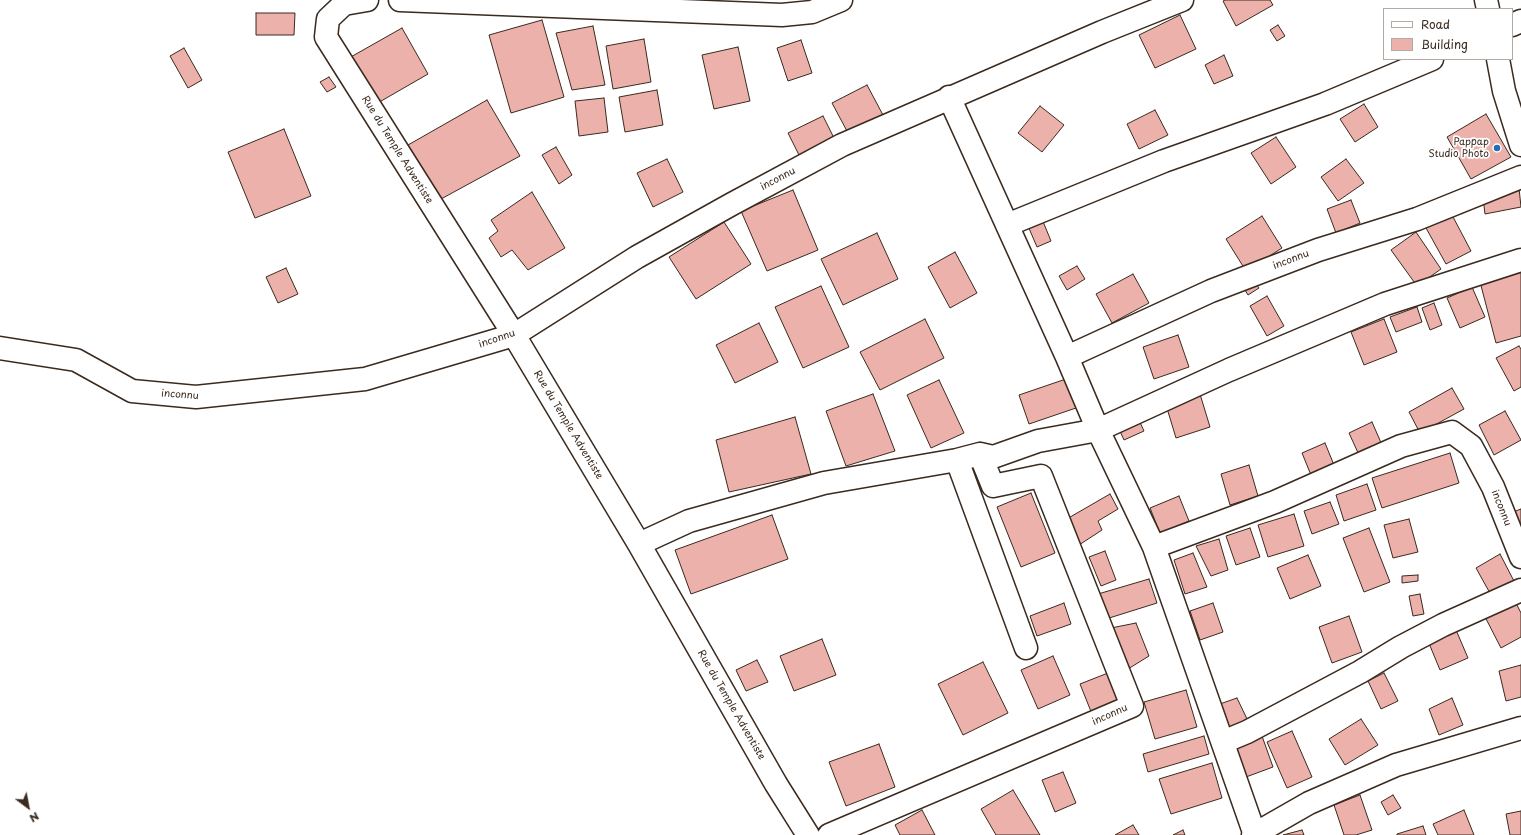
<!DOCTYPE html>
<html>
<head>
<meta charset="utf-8">
<style>
  body { margin:0 }
  #map { position:relative; width:1521px; height:835px; overflow:hidden; background:#fff; font-family:"Playpen Sans",sans-serif }
  canvas { display:block }
  .legend { position:absolute; left:1383px; top:8px; width:130px; height:52px; box-sizing:border-box; background:#fff; border:1px solid #b1aaa5; margin:0; padding:5px 7px; list-style:none; font-size:12px; color:#3b2a1e }
  .legend li { display:flex; align-items:center; gap:8px; height:20px }
  .legend b { width:20px; border:1px solid #b1aaa5 }
  .north { position:absolute; left:8px; top:787px; width:40px; height:40px; -webkit-text-stroke:3px #fff; paint-order:stroke; rotate:148deg; font-size:11px; font-weight:700; line-height:16px; text-align:center; color:#3b2a1e }
  .north::after { content:''; display:block; margin:auto; width:14px; height:18px; background:#3b2a1e; clip-path:polygon(50% 0,100% 100%,50% 72%,0 100%) }
</style>
</head>
<body>
<div id="map">
<canvas width="1521" height="835"></canvas>
<ul class="legend">
<li><b style="height:5px;background:#fff"></b>Road</li>
<li><b style="height:11px;background:#ecb1ab"></b>Building</li>
</ul>
<div class="north">N</div>
</div>
<script>
const g = document.querySelector('canvas').getContext('2d');
g.lineJoin = 'round';
function fillPath(path, color) { g.fillStyle = color; g.fill(path, 'evenodd'); }
const toPath = rows => new Path2D(rows.map(r => 'M' + r).join(''));
function trace(path, color, width, dash) { g.strokeStyle = color; g.lineWidth = width; g.lineCap = dash ? 'butt' : 'round'; g.setLineDash(dash || []); g.stroke(path); }
function write(font, color, halo, rows, align = 'center') {
  g.font = font + ' "Playpen Sans",sans-serif'; g.lineWidth = 3.5; g.setLineDash([]); g.textBaseline = 'middle'; g.strokeStyle = halo; g.fillStyle = color; for (const [text, x, y, turn = 0] of rows) {
    g.save(); g.translate(x, y); g.rotate((+turn || 0) * Math.PI / 180); g.textAlign = isNaN(turn) ? turn : align; if (halo) g.strokeText(text, 0, 0); g.fillText(text, 0, 0); g.restore();
  }
}
const building = toPath([
  [1225,0,1270,0,1273,5,1236,26,1223,1,1225,0],
  [256,13,295,13,294,35,256,35,256,13],
  [1180,15,1196,49,1155,68,1139,35,1180,15],
  [542,20,564,97,511,113,489,35,542,20],
  [1278,25,1285,36,1277,41,1270,30,1278,25],
  [593,26,605,85,572,90,556,33,593,26],
  [402,28,428,74,376,104,349,58,402,28],
  [644,39,651,82,613,89,606,46,644,39],
  [801,40,812,73,788,81,777,48,801,40],
  [738,47,750,101,714,109,702,55,738,47],
  [184,48,202,80,188,88,170,56,184,48],
  [1224,55,1233,76,1214,84,1205,65,1224,55],
  [329,77,336,87,327,92,320,82,329,77],
  [867,85,883,115,848,133,832,103,867,85],
  [657,90,663,125,625,132,619,97,657,90],
  [604,98,608,132,579,136,575,101,604,98],
  [487,100,520,156,441,199,408,145,487,100],
  [1364,104,1378,127,1355,142,1340,119,1364,104],
  [1040,106,1064,125,1042,152,1018,133,1040,106],
  [1155,110,1168,135,1139,149,1127,124,1155,110],
  [1486,114,1511,157,1471,179,1447,137,1486,114],
  [823,116,835,140,800,157,788,133,823,116],
  [284,129,311,196,255,218,228,152,284,129],
  [1276,137,1296,167,1271,184,1251,153,1276,137],
  [556,147,572,175,559,184,542,155,556,147],
  [667,159,683,192,653,207,637,173,667,159],
  [1346,159,1364,183,1338,201,1321,177,1346,159],
  [1519,188,1521,207,1485,214,1483,198,1519,188],
  [793,190,818,250,767,271,741,211,793,190],
  [532,192,565,248,528,270,512,250,501,257,489,238,498,231,491,220,532,192],
  [1351,200,1360,223,1336,233,1327,209,1351,200],
  [1452,215,1471,251,1446,264,1426,228,1452,215],
  [1262,216,1282,248,1246,271,1226,239,1262,216],
  [1042,219,1051,241,1037,247,1028,226,1042,219],
  [724,222,751,264,696,299,669,257,724,222],
  [1416,232,1441,269,1417,286,1391,250,1416,232],
  [877,233,898,279,843,305,821,259,877,233],
  [955,252,977,293,950,308,928,267,955,252],
  [1521,264,1521,336,1496,343,1479,278,1521,264],
  [1077,266,1085,279,1067,290,1059,276,1077,266],
  [286,268,298,294,278,303,266,277,286,268],
  [1133,274,1149,303,1112,323,1096,294,1133,274],
  [1254,281,1259,288,1248,295,1243,287,1254,281],
  [821,286,849,347,803,368,775,307,821,286],
  [1472,287,1485,317,1460,328,1447,298,1472,287],
  [1267,296,1284,326,1267,336,1250,306,1267,296],
  [1434,303,1442,325,1430,330,1422,308,1434,303],
  [1417,307,1422,322,1396,332,1390,317,1417,307],
  [925,319,944,358,880,390,860,352,925,319],
  [1384,319,1397,352,1364,365,1351,332,1384,319],
  [759,323,778,362,735,383,716,345,759,323],
  [1178,335,1189,367,1154,379,1143,347,1178,335],
  [1519,346,1521,349,1521,387,1514,391,1496,358,1519,346],
  [1066,379,1076,408,1029,424,1019,395,1066,379],
  [939,380,964,433,931,448,907,395,939,380],
  [1452,388,1464,409,1420,433,1409,412,1452,388],
  [873,394,895,451,846,466,826,411,873,394],
  [1200,394,1210,427,1176,438,1166,405,1200,394],
  [1505,411,1521,440,1494,455,1479,425,1505,411],
  [795,417,811,474,729,492,716,440,795,417],
  [1138,418,1144,431,1124,440,1118,427,1138,418],
  [1372,422,1382,445,1359,455,1349,433,1372,422],
  [1325,443,1334,465,1311,475,1302,453,1325,443],
  [1450,453,1459,483,1382,508,1372,478,1450,453],
  [1249,465,1258,496,1230,505,1221,474,1249,465],
  [1367,484,1376,510,1344,521,1336,495,1367,484],
  [1031,493,1055,553,1021,567,997,507,1031,493],
  [1110,494,1118,509,1098,521,1102,530,1079,545,1065,520,1110,494],
  [1179,496,1189,521,1160,533,1150,508,1179,496],
  [1330,502,1339,524,1312,534,1304,511,1330,502],
  [1521,509,1521,532,1513,512,1521,509],
  [1294,514,1304,546,1268,557,1258,525,1294,514],
  [772,515,788,559,691,594,675,550,772,515],
  [1409,519,1418,552,1393,558,1384,525,1409,519],
  [1250,528,1260,557,1236,565,1226,536,1250,528],
  [1369,528,1390,582,1364,592,1343,538,1369,528],
  [1219,539,1228,570,1211,576,1196,546,1219,539],
  [1105,551,1116,580,1101,586,1089,557,1105,551],
  [1193,553,1207,587,1185,594,1174,560,1193,553],
  [1500,554,1515,583,1491,595,1476,568,1500,554],
  [1308,555,1321,586,1290,599,1277,568,1308,555],
  [1418,575,1418,581,1402,583,1402,576,1418,575],
  [1149,579,1157,603,1106,619,1098,594,1149,579],
  [1420,594,1424,614,1413,616,1409,596,1420,594],
  [1513,597,1521,613,1521,637,1501,648,1483,613,1513,597],
  [1064,603,1071,624,1037,636,1030,616,1064,603],
  [1213,603,1223,632,1200,640,1190,611,1213,603],
  [1349,616,1362,652,1332,663,1319,627,1349,616],
  [1136,623,1149,656,1128,669,1111,628,1136,623],
  [1456,630,1468,658,1440,670,1428,641,1456,630],
  [822,639,836,675,794,691,780,656,822,639],
  [1053,656,1070,695,1038,709,1021,670,1053,656],
  [757,660,768,682,746,691,736,670,757,660],
  [983,662,1008,713,963,735,938,684,983,662],
  [1521,665,1521,697,1506,701,1499,671,1521,665],
  [1108,673,1119,704,1092,714,1080,684,1108,673],
  [1384,673,1398,701,1381,709,1368,681,1384,673],
  [1186,690,1197,727,1155,739,1144,702,1186,690],
  [1237,698,1248,721,1227,730,1217,705,1237,698],
  [1452,698,1463,725,1439,735,1429,709,1452,698],
  [1361,719,1378,745,1345,765,1329,739,1361,719],
  [1292,731,1312,777,1287,788,1267,742,1292,731],
  [1204,736,1209,754,1148,772,1143,754,1204,736],
  [1262,736,1273,767,1246,777,1235,745,1262,736],
  [879,744,895,787,846,806,829,762,879,744],
  [1212,763,1222,798,1171,814,1159,779,1212,763],
  [1063,772,1076,803,1055,812,1042,780,1063,772],
  [1013,790,1040,835,996,835,981,809,1013,790],
  [1360,795,1372,830,1356,835,1344,835,1334,805,1360,795],
  [1393,795,1401,808,1388,815,1381,802,1393,795],
  [922,810,935,835,900,835,895,825,922,810],
  [1464,810,1474,835,1438,835,1433,824,1464,810],
  [1521,811,1521,835,1510,835,1506,814,1521,811],
  [1133,825,1139,835,1115,835,1133,825],
  [1423,826,1426,835,1397,835,1397,834,1423,826],
  [1183,830,1185,835,1173,835,1183,830],
  [1302,830,1304,835,1283,835,1302,830]
]);
fillPath(building, '#ecb1ab');
trace(building, '#3b2a1e', 1);
const minor = toPath([
  [367,0,344,4,328,19,326,37,514,335,639,544,776,784,808,835],
  [400,0,782,15,812,12,841,0],
  [1486,0,1488,9],
  [1512,25,1521,21],
  [1498,59,1504,91,1521,145],
  [949,97,1067,357,1098,430,1154,547,1255,835],
  [1007,225,1164,161,1325,104,1432,59],
  [0,348,76,360,132,391,196,397,365,379,514,335,637,257,732,204,842,145,1102,32,1182,0],
  [1067,357,1211,291,1318,250,1417,219,1521,177],
  [957,460,1026,648],
  [639,544,689,521,824,483,957,460,980,454,993,457,1038,441,1098,430,1229,370,1385,304,1521,260],
  [1154,547,1275,502,1401,446,1452,432,1471,446,1493,487,1521,557],
  [1223,742,1247,732,1360,672,1401,647,1443,625,1521,590],
  [829,835,1132,706,1041,476,993,486,980,454],
  [1253,835,1309,803,1396,765,1521,728]
]);
trace(minor, '#3b2a1e', 25);
trace(minor, '#fff', 22);
for (const [x, y, r, color] of [
  [1497,148,4,"#1f6fb2"]
]) { const dot = new Path2D(); dot.arc(x, y, r, 0, 2 * Math.PI); g.fillStyle = color; g.fill(dot); trace(dot, '#fff', 1.5); }
write('10px', '#3b2a1e', '#fff', [
  ["Pappap",1489,142],
  ["Studio Photo",1489,154]
], 'right');
write('10px', '#3b2a1e', '#fff', [
  ["Rue du Temple Adventiste",397,150,58],
  ["inconnu",778,179,-28],
  ["inconnu",1291,260,-21],
  ["inconnu",497,339,-19],
  ["inconnu",180,395,4],
  ["Rue du Temple Adventiste",568,425,59],
  ["inconnu",1501,508,68],
  ["Rue du Temple Adventiste",731,705,60],
  ["inconnu",1110,715,-24]
]);
</script>
</body>
</html>
